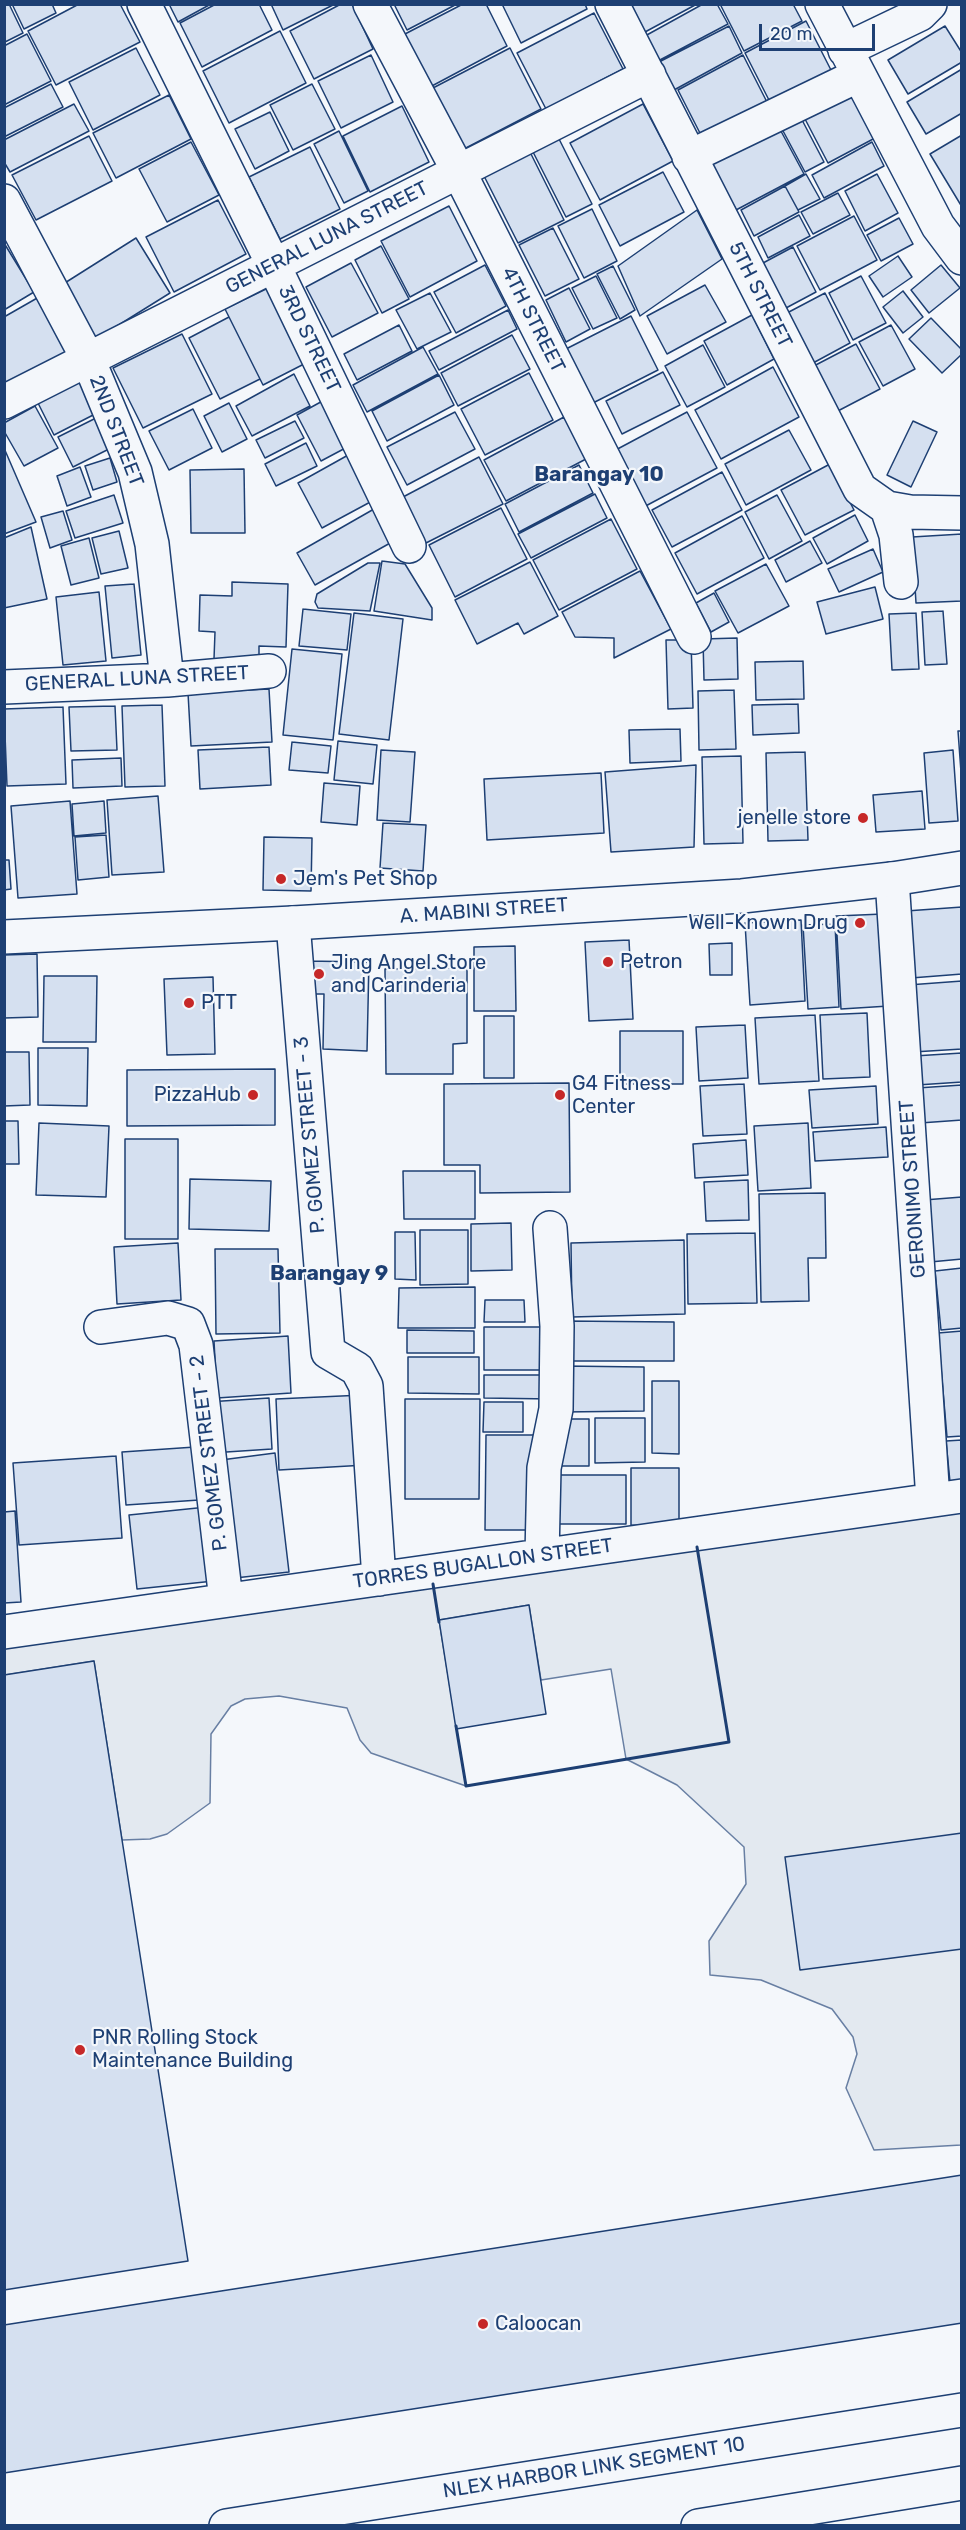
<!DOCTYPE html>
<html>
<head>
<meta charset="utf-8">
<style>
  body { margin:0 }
  #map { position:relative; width:966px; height:2530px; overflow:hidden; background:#f4f7fb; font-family:Rubik,sans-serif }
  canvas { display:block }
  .frame { position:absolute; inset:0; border:6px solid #1d3f73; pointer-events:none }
  .scale { position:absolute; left:759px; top:24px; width:116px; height:27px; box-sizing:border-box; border:3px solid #1d3f73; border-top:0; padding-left:8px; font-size:18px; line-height:21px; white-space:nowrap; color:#1d3f73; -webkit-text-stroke:4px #f4f7fb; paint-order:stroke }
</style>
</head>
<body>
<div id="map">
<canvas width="966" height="2530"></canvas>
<div class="frame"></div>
<div class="scale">20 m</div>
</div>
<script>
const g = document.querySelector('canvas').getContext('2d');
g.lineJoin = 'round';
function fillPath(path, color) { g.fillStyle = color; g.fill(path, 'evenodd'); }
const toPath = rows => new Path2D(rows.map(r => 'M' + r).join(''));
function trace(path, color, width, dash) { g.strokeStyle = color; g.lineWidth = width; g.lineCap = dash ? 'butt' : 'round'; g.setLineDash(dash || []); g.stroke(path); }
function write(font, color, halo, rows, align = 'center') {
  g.font = font + ' Rubik,sans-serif'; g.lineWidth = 4.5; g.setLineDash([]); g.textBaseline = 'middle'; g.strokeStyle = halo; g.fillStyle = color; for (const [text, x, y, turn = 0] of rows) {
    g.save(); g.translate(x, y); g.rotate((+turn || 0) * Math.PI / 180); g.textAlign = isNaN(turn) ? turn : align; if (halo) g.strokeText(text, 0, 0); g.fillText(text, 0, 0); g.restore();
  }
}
const green = toPath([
  [961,1511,961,2145,874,2150,846,2088,857,2054,853,2037,832,2009,761,1980,710,1975,709,1941,746,1884,744,1847,677,1785,626,1759,611,1669,541,1680,529,1605,439,1620,466,1786,371,1753,360,1740,347,1708,279,1696,245,1699,231,1706,211,1734,210,1803,167,1834,150,1839,122,1840,94,1661,5,1675,5,1642,961,1511]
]);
fillPath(green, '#e3e9f0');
trace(green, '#687fa3', 1.5);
const building = toPath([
  [4,4,9,4,23,33,5,42,4,4],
  [12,4,52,4,56,13,24,29,12,4],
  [79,4,120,4,140,42,56,85,28,31,79,4],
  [169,4,211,4,178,22,169,4],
  [216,4,259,4,272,30,202,67,180,23,216,4],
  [271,4,335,4,283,30,271,4],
  [341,4,352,4,373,49,314,79,290,31,341,4],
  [394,4,457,4,407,30,394,4],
  [463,4,486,4,507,46,430,87,403,35,463,4],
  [502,4,585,4,587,9,521,43,502,4],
  [631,4,697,4,645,32,631,4],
  [703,4,717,4,728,24,658,61,645,36,703,4],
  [720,4,793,4,802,21,744,51,720,4],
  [594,13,623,69,546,109,517,53,594,13],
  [806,21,833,74,772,106,745,53,806,21],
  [729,26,742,53,674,90,659,62,729,26],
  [945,26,962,53,962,62,908,94,888,60,945,26],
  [280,31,306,83,229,123,203,71,280,31],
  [27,34,51,81,4,105,4,46,27,34],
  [136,48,160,95,93,130,69,82,136,48],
  [510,48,541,109,462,150,431,89,510,48],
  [371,55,393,102,341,128,318,81,371,55],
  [743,55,770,108,705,143,678,90,743,55],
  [962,69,962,113,926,134,907,102,962,69],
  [51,84,63,107,4,137,4,108,51,84],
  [312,84,335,129,293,150,270,105,312,84],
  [851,94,875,138,828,163,805,119,851,94],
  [169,95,191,139,116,178,93,133,169,95],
  [74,104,89,131,10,172,4,162,4,140,74,104],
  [643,104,673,161,600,200,570,143,643,104],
  [402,106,429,162,370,192,343,136,402,106],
  [270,112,289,151,255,169,235,129,270,112],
  [801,118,824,162,805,172,782,129,801,118],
  [775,120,804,174,736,210,707,155,775,120],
  [339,131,368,191,344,203,314,144,339,131],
  [557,135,592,204,566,217,531,148,557,135],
  [962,135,962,207,930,154,962,135],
  [89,136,112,181,36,220,12,175,89,136],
  [191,142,219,195,167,222,139,169,191,142],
  [872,142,884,166,824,198,812,175,872,142],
  [310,147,340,209,280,239,249,177,310,147],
  [530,152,564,220,518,243,484,176,530,152],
  [663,172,684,212,620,246,599,205,663,172],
  [806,174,820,199,798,210,785,186,806,174],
  [877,174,898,213,865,231,845,191,877,174],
  [785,186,799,212,754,236,741,210,785,186],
  [838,193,850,215,813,234,801,212,838,193],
  [218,200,246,254,174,292,146,237,218,200],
  [449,206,477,261,410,297,381,241,449,206],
  [592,209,617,261,584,278,558,226,592,209],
  [697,210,722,259,640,316,618,266,697,210],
  [799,215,810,236,768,258,758,237,799,215],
  [854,216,877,260,820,290,797,246,854,216],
  [899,218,913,244,881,261,867,235,899,218],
  [553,228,579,279,545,296,519,245,553,228],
  [136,238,170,293,93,341,60,286,136,238],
  [4,243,34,292,4,310,4,243],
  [381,246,409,299,382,313,355,260,381,246],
  [793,247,816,292,786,308,763,263,793,247],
  [898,256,912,277,883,297,869,276,898,256],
  [351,263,378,313,332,337,306,287,351,263],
  [485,265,506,306,456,333,434,292,485,265],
  [941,265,960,288,929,313,911,290,941,265],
  [613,266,635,310,620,319,597,274,613,266],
  [596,276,617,318,593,329,572,288,596,276],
  [861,276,886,323,853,340,829,293,861,276],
  [705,285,726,322,667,354,647,316,705,285],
  [268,288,306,363,263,385,225,309,268,288],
  [569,288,590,329,566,342,546,300,569,288],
  [903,291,923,317,903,333,883,307,903,291],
  [430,293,451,332,417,349,396,310,430,293],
  [825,293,850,343,813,363,787,313,825,293],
  [39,297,71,351,4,391,4,317,39,297],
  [508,310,517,329,439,370,429,351,508,310],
  [752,315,774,359,727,385,704,341,752,315],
  [631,316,658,370,587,406,560,352,631,316],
  [229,317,260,379,220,399,189,338,229,317],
  [931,318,962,350,962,354,942,373,909,339,931,318],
  [399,325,412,351,357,380,344,354,399,325],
  [891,325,915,369,883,386,859,342,891,325],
  [182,334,212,394,143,428,113,368,182,334],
  [512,335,530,369,458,406,441,373,512,335],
  [856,344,880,389,834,413,810,368,856,344],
  [703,345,725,387,687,407,665,366,703,345],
  [423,347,438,374,367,412,353,385,423,347],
  [773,367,799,417,721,459,695,410,773,367],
  [663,372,680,405,622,434,606,401,663,372],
  [81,373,101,411,54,435,35,397,81,373],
  [529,373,553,420,485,455,461,409,529,373],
  [294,374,310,406,252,436,236,406,294,374],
  [439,375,454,405,387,441,372,411,439,375],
  [328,398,353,444,321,461,297,415,328,398],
  [229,403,247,439,222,452,204,416,229,403],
  [35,406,58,448,24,466,4,431,4,423,35,406],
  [193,409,212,448,169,470,149,431,193,409],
  [455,412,475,449,407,485,387,447,455,412],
  [687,412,717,468,640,509,610,453,687,412],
  [98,417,113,447,73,467,58,437,98,417],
  [564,417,586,459,506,501,484,460,564,417],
  [295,421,304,438,265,458,256,440,295,421],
  [913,421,937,432,911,487,887,475,913,421],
  [789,430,811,470,746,505,725,464,789,430],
  [306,443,317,466,276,486,265,464,306,443],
  [4,448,36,522,4,534,4,448],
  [350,454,374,500,322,528,298,483,350,454],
  [479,457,503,504,426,543,403,497,479,457],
  [110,458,117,482,93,490,85,466,110,458],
  [830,464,854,510,805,535,781,490,830,464],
  [579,465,593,493,519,532,505,504,579,465],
  [80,467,91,497,67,506,57,476,80,467],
  [244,469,245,533,191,533,190,470,244,469],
  [722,472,742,510,672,547,652,510,722,472],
  [595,494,607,518,531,558,518,534,595,494],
  [114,495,123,523,75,538,66,511,114,495],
  [777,495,802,541,769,559,745,512,777,495],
  [501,508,527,559,455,597,429,545,501,508],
  [374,509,392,542,315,585,297,553,374,509],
  [63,511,72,540,50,548,41,517,63,511],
  [855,515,868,541,827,564,813,538,855,515],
  [742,516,764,558,697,594,675,553,742,516],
  [611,519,637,569,559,610,533,560,611,519],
  [31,527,47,599,4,608,4,538,31,527],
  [119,531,128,568,101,574,92,538,119,531],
  [962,534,962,601,916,603,912,537,962,534],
  [89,538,99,578,71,585,61,546,89,538],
  [810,541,822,563,786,582,775,560,810,541],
  [873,549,883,572,839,592,828,569,873,549],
  [382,561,405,564,432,608,432,620,374,611,382,561],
  [530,562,558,616,524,634,518,623,477,644,455,600,530,562],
  [368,563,380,563,370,611,318,608,315,602,317,594,368,563],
  [766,564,789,606,738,633,715,591,766,564],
  [640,571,671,629,614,658,614,638,575,637,562,612,640,571],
  [232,582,288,584,286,647,259,646,259,661,214,659,215,632,199,631,200,595,232,596,232,582],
  [134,584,141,655,112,658,105,586,134,584],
  [875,587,883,619,826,634,817,602,875,587],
  [99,592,106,661,63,665,56,597,99,592],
  [714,593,729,622,711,632,696,603,714,593],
  [303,609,351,614,347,650,299,646,303,609],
  [943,611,947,664,925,665,922,612,943,611],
  [354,613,403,619,389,740,339,734,354,613],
  [916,613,919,669,892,670,889,614,916,613],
  [737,638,738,679,704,680,703,639,737,638],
  [666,640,691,640,693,708,668,709,666,640],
  [292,649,342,654,333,740,283,735,292,649],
  [803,661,804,699,756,700,755,662,803,661],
  [269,689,272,742,191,746,188,693,269,689],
  [734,690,736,749,699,750,698,691,734,690],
  [798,704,799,733,753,735,752,705,798,704],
  [162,705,165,786,125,787,122,706,162,705],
  [115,706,117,750,71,751,69,707,115,706],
  [63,707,66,784,7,786,4,709,63,707],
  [680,729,681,761,630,763,629,730,680,729],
  [958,731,962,731,962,786,958,731],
  [338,741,377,745,373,784,334,780,338,741],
  [292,742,331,746,328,773,289,770,292,742],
  [269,747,271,785,200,789,198,750,269,747],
  [381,750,415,752,410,822,377,820,381,750],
  [953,750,958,821,929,823,924,753,953,750],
  [805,752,808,840,768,841,766,753,805,752],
  [741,756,743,843,704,844,702,757,741,756],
  [121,758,122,786,73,788,72,760,121,758],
  [696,765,694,847,611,852,605,772,696,765],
  [601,773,604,833,487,840,484,779,601,773],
  [324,783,360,786,357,825,321,822,324,783],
  [922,791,925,829,876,832,873,795,922,791],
  [158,796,164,872,112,875,107,800,158,796],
  [70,801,77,894,18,898,11,806,70,801],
  [104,801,106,833,74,836,72,804,104,801],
  [383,823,426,825,423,871,380,868,383,823],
  [106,835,109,877,78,880,75,837,106,835],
  [264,837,312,838,311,891,263,890,264,837],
  [4,860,9,860,11,889,4,890,4,860],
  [962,907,962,974,911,978,906,911,962,907],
  [883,914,889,1006,841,1009,836,916,883,914],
  [801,920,805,1001,750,1005,745,923,801,920],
  [835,924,839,1007,808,1009,803,925,835,924],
  [629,940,633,1019,589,1021,585,942,629,940],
  [732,943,732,975,710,975,709,944,732,943],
  [515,946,516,1011,474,1011,474,947,515,946],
  [37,954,38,1017,4,1018,4,955,37,954],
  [306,961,369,962,367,1051,323,1049,324,994,305,994,306,961],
  [467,968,467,1043,453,1044,453,1074,386,1074,385,969,467,968],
  [44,976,97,976,96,1042,43,1042,44,976],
  [213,977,215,1054,167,1055,164,979,213,977],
  [962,981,962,1049,913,1052,908,985,962,981],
  [867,1013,870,1077,823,1079,820,1015,867,1013],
  [815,1015,819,1081,759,1084,755,1018,815,1015],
  [484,1016,514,1016,514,1078,484,1078,484,1016],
  [745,1025,748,1078,699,1081,696,1027,745,1025],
  [620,1031,683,1031,683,1084,620,1084,620,1031],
  [38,1048,88,1048,87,1106,38,1105,38,1048],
  [4,1052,29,1052,30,1105,4,1106,4,1052],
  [962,1053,962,1082,917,1085,914,1056,962,1053],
  [275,1069,275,1125,127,1126,127,1070,275,1069],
  [569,1083,570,1192,480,1193,480,1165,444,1165,444,1084,569,1083],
  [744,1084,747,1134,703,1136,700,1086,744,1084],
  [962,1085,962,1120,920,1123,917,1088,962,1085],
  [876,1086,878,1124,812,1128,809,1090,876,1086],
  [4,1121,18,1121,19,1164,4,1164,4,1121],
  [39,1123,109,1126,106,1197,36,1195,39,1123],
  [808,1123,811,1188,758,1191,754,1126,808,1123],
  [886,1127,888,1157,815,1161,813,1132,886,1127],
  [125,1139,178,1139,178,1239,125,1239,125,1139],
  [746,1140,748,1175,695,1178,693,1144,746,1140],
  [403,1171,475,1171,475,1219,404,1219,403,1171],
  [190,1179,271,1181,269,1231,189,1229,190,1179],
  [748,1180,749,1220,706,1221,704,1182,748,1180],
  [825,1193,826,1258,808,1258,809,1301,761,1302,759,1194,825,1193],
  [962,1197,962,1259,930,1262,924,1200,962,1197],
  [511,1223,512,1270,471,1271,471,1224,511,1223],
  [420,1230,468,1230,468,1284,420,1285,420,1230],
  [395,1232,415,1232,416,1280,395,1279,395,1232],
  [755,1233,757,1303,688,1304,687,1234,755,1233],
  [684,1240,685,1314,572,1317,571,1243,684,1240],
  [178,1243,181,1300,117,1304,114,1247,178,1243],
  [215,1249,278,1249,280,1333,216,1334,215,1249],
  [962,1268,962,1328,941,1330,935,1271,962,1268],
  [475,1287,475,1328,398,1328,399,1288,475,1287],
  [485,1300,524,1300,525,1322,484,1322,485,1300],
  [564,1321,674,1322,674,1361,564,1361,564,1321],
  [484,1327,553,1327,552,1370,484,1370,484,1327],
  [407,1330,474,1331,474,1353,407,1353,407,1330],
  [962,1331,962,1436,947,1437,938,1333,962,1331],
  [288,1336,291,1393,217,1398,214,1341,288,1336],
  [408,1357,479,1357,479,1394,408,1393,408,1357],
  [563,1366,644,1367,644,1411,563,1412,563,1366],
  [484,1375,552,1375,552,1399,484,1398,484,1375],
  [652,1381,679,1381,679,1454,652,1453,652,1381],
  [363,1395,366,1465,279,1470,276,1399,363,1395],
  [269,1398,272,1449,211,1453,207,1402,269,1398],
  [405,1399,480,1399,479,1499,405,1499,405,1399],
  [484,1402,523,1402,523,1432,483,1432,484,1402],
  [595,1418,645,1418,645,1462,595,1463,595,1418],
  [556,1419,589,1419,589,1466,557,1466,556,1419],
  [486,1435,540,1435,540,1530,485,1530,486,1435],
  [962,1440,962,1481,950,1482,946,1441,962,1440],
  [195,1447,199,1500,126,1505,122,1452,195,1447],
  [275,1453,289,1572,235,1578,221,1460,275,1453],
  [116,1456,122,1538,19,1545,13,1463,116,1456],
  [631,1468,679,1468,679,1526,631,1525,631,1468],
  [546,1475,626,1475,626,1524,546,1524,546,1475],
  [207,1507,214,1581,137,1589,129,1515,207,1507],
  [15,1511,21,1602,4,1603,4,1512,15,1511],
  [529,1605,546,1714,456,1729,439,1620,529,1605],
  [94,1661,188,2261,4,2290,4,1675,94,1661],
  [962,1833,962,1949,800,1970,785,1857,962,1833],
  [962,2175,962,2323,4,2473,4,2325,962,2175]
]);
fillPath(building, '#d5e0f0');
trace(building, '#1d3f73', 1.5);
const minor = toPath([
  [144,4,273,264,409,546],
  [370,4,459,172,694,637],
  [612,4,860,489,887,508,910,512,962,513],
  [822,4,938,226,962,258],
  [845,50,920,14,930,4],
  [689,157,859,75],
  [4,201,88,359,135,472,152,544,167,680],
  [4,402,649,75],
  [887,508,896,535,901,582],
  [4,687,167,680,269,671],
  [892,879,933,1500],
  [293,923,328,1352,357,1369,366,1386,379,1579],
  [101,1327,168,1318,188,1324,196,1345,226,1600],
  [542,1555,544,1468,556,1409,557,1326,550,1228],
  [4,1632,962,1496]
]);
const major = toPath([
  [4,937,293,923,742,896,892,879,962,868]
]);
const highway = toPath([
  [226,2526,962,2410],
  [698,2526,962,2483]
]);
trace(minor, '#1d3f73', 36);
trace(major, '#1d3f73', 36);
trace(highway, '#1d3f73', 36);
trace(minor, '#f4f7fb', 33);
trace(major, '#f4f7fb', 33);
trace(highway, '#f4f7fb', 33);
trace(toPath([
  [433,1584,439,1622],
  [456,1726,466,1786,729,1742,697,1547]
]), '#1d3f73', 3);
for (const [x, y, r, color] of [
  [863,818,6,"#c62828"],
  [281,879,6,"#c62828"],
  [860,923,6,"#c62828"],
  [608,962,6,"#c62828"],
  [319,974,6,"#c62828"],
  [189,1003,6,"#c62828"],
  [253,1095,6,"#c62828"],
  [560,1095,6,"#c62828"],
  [80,2050,6,"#c62828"],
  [483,2324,6,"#c62828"]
]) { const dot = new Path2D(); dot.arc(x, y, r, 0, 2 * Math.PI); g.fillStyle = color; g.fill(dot); trace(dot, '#f4f7fb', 2); }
write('20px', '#1d3f73', '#f4f7fb', [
  ["GENERAL LUNA STREET",327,238,-27],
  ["5TH STREET",760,295,63],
  ["4TH STREET",533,320,63],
  ["3RD STREET",309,339,64],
  ["2ND STREET",116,431,69],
  ["GENERAL LUNA STREET",137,679,-3],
  ["A. MABINI STREET",484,911,-4],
  ["P. GOMEZ STREET - 3",310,1135,-95],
  ["GERONIMO STREET",913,1189,-94],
  ["P. GOMEZ STREET - 2",209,1453,-97],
  ["TORRES BUGALLON STREET",483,1564,-8],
  ["NLEX HARBOR LINK SEGMENT 10",594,2468,-9]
]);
write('20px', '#1d3f73', '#f4f7fb', [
  ["jenelle store",851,818,"right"],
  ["Jem's Pet Shop",293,879],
  ["Well-Known Drug",848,923,"right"],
  ["Petron",620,962],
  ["Jing Angel Store",331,963],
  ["and Carinderia",331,986],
  ["PTT",201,1003],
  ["G4 Fitness",572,1084],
  ["Center",572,1107],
  ["PizzaHub",241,1095,"right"],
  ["PNR Rolling Stock",92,2038],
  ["Maintenance Building",92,2061],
  ["Caloocan",495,2324]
], 'left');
write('bold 21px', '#1d3f73', '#f4f7fb', [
  ["Barangay 10",599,475],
  ["Barangay 9",329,1274]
]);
</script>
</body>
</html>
